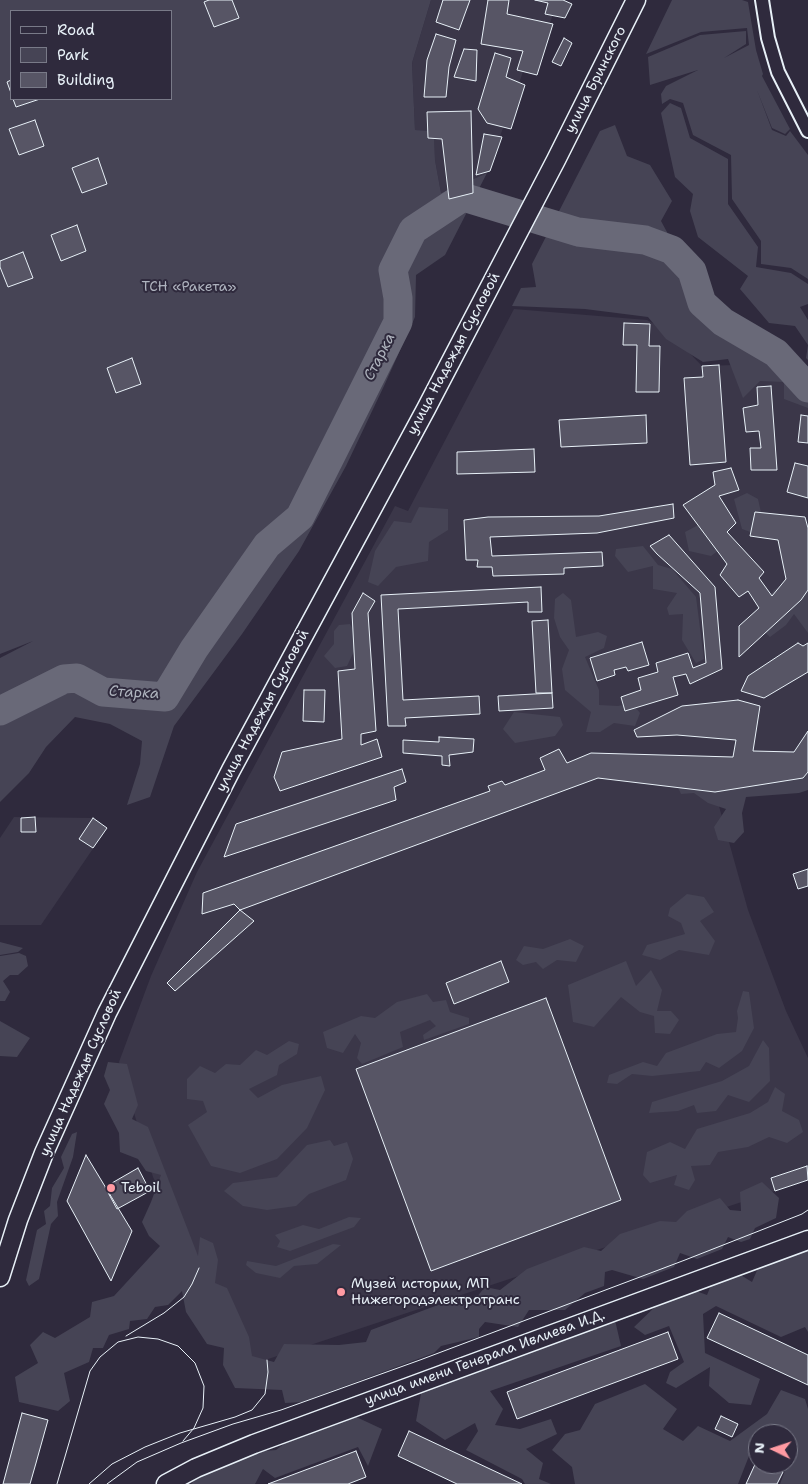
<!DOCTYPE html>
<html>
<head>
<meta charset="utf-8">
<style>
  body { margin:0 }
  #map { position:relative; width:808px; height:1484px; overflow:hidden; background:#2f2a3d; font-family:"Shantell Sans",sans-serif }
  canvas { display:block }
  .legend { position:absolute; left:10px; top:10px; width:162px; height:90px; box-sizing:border-box; background:#2f2a3d; border:1px solid #797a88; margin:0; padding:6px 9px; list-style:none; font-size:15px; color:#e8f1f8 }
  .legend li { display:flex; align-items:center; gap:10px; height:25px }
  .legend b { width:25px; border:1px solid #797a88 }
  .north { position:absolute; left:748px; top:1424px; width:50px; height:50px; box-sizing:border-box; background:#2f2a3d; border:1px solid #797a88; border-radius:50%; rotate:274deg; font-size:14px; font-weight:700; line-height:20px; text-align:center; color:#e8f1f8 }
  .north::after { content:''; display:block; margin:auto; width:18px; height:22px; background:#ff9aa2; clip-path:polygon(50% 0,100% 100%,50% 72%,0 100%) }
</style>
</head>
<body>
<div id="map">
<canvas width="808" height="1484"></canvas>
<ul class="legend">
<li><b style="height:6px;background:#2f2a3d"></b>Road</li>
<li><b style="height:14px;background:#464455"></b>Park</li>
<li><b style="height:14px;background:#575565"></b>Building</li>
</ul>
<div class="north">N</div>
</div>
<script>
const g = document.querySelector('canvas').getContext('2d');
g.lineJoin = 'round';
function fillPath(path, color) { g.fillStyle = color; g.fill(path, 'evenodd'); }
const toPath = rows => new Path2D(rows.map(r => 'M' + r).join(''));
function trace(path, color, width, dash) { g.strokeStyle = color; g.lineWidth = width; g.lineCap = dash ? 'butt' : 'round'; g.setLineDash(dash || []); g.stroke(path); }
function write(font, color, halo, rows, align = 'center') {
  g.font = font + ' "Shantell Sans",sans-serif'; g.lineWidth = 4; g.setLineDash([]); g.textBaseline = 'middle'; g.strokeStyle = halo; g.fillStyle = color; for (const [text, x, y, turn = 0] of rows) {
    g.save(); g.translate(x, y); g.rotate((+turn || 0) * Math.PI / 180); g.textAlign = isNaN(turn) ? turn : align; if (halo) g.strokeText(text, 0, 0); g.fillText(text, 0, 0); g.restore();
  }
}
fillPath(toPath([
  [431,0,558,0,534,69,524,69,487,173,441,193,435,160,434,131,415,130,412,63],
  [514,309,647,320,669,332,702,366,768,364,808,402,808,789,715,792,748,910,786,1011,808,1058,808,1180,247,1366,153,1177,119,1062,151,976,197,872,395,506,408,511],
  [14,817,93,818,107,828,41,925,0,925,0,838]
]), '#3b3749');
fillPath(toPath([
  [0,0,431,0,412,63,415,130,434,131,435,160,441,193,487,173,445,255,416,275,415,317,384,386,346,466,299,551,242,634,174,726,150,797,127,805,140,764,142,741,110,724,75,717,46,747,29,773,0,802,0,658,33,641,0,654],
  [11,11,171,11,171,99,11,99],
  [672,0,742,0,748,2,756,50,763,74,762,76,790,129,785,134,772,128,757,90,772,130,786,136,790,131,808,155,808,279,791,268,761,264,761,241,732,199,731,155,693,135,683,103,670,99,662,104,661,94,666,86,698,70,650,85,648,57,700,35,746,31,746,44,724,58,749,45,747,28,701,32,646,54],
  [670,103,681,108,690,138,728,159,728,204,758,247,756,267,791,273,808,284,808,304,800,307,808,320,808,360,806,358,808,345,795,326,769,323,740,289,748,276,698,237,690,211,693,194,675,177,661,113],
  [615,125,627,156,650,165,672,201,661,221,674,245,729,314,780,363,803,390,808,393,808,408,784,399,784,382,760,381,743,398,728,359,703,362,666,339,648,317,585,309,512,306,521,288,536,287,532,264,600,131],
  [747,493,758,499,764,526,756,534,742,529,734,499],
  [419,507,448,509,448,530,429,542,428,561,396,567,378,586,368,582,375,551,394,521,411,523],
  [704,522,727,544,711,556,689,551,685,532],
  [643,546,658,565,672,569,696,597,704,659,696,663,682,640,683,614,669,615,667,608,677,593,653,589,653,566,628,572,615,556,616,549],
  [808,549,808,633,794,614,786,625,770,637,760,627,763,605,774,590,799,577],
  [563,593,571,600,576,637,598,632,607,636,604,648,585,657,599,690,599,705,618,706,632,703,640,713,635,726,614,723,600,732,586,732,591,712,565,690,562,669,569,650,560,637,554,618,555,599],
  [350,624,359,641,347,666,335,668,324,656,334,644,334,631,339,625],
  [514,712,560,717,563,725,555,736,515,743,503,729],
  [808,761,808,790,799,793,746,797,742,813,744,832,734,843,718,840,714,827,726,809,708,803,694,793,681,794,674,779],
  [687,894,704,897,714,912,700,921,715,941,709,955,679,950,660,960,642,955,647,945,685,934,681,923,668,916,670,908],
  [570,939,584,946,576,962,557,960,543,969,536,962,523,965,516,960,524,946,543,949],
  [0,942,23,948,18,952,0,955],
  [19,953,26,956,28,966,18,975,10,975,3,981,10,992,5,1001,0,1001,0,956],
  [626,961,636,986,651,970,662,990,657,1011,671,1011,679,1020,670,1034,655,1033,654,1016,640,1012,621,997,594,1027,573,1022,568,985],
  [743,991,749,992,754,1028,742,1051,719,1068,706,1062,700,1071,652,1076,632,1074,617,1084,607,1083,609,1075,643,1062,657,1066,666,1053,717,1034,736,1032,738,1018,737,1011],
  [427,994,433,1002,446,1000,450,1012,469,1018,469,1024,424,1040,423,1035,436,1026,430,1020,400,1032,403,1047,362,1064,357,1058,361,1043,355,1034,343,1053,327,1048,323,1032,361,1016,375,1018,397,1002],
  [0,1021,30,1038,17,1057,0,1056],
  [763,1040,769,1048,770,1081,749,1102,728,1095,716,1111,697,1113,694,1105,678,1111,649,1113,652,1102,722,1081,749,1066],
  [289,1041,299,1044,297,1054,279,1065,277,1075,249,1089,258,1098,282,1085,321,1076,325,1090,307,1128,277,1159,240,1173,211,1166,188,1125,207,1112,203,1101,187,1099,187,1079,200,1066,215,1073,226,1064,240,1065,256,1050,267,1055],
  [108,1062,127,1064,138,1105,132,1119,148,1127,198,1256,200,1237,213,1243,218,1260,215,1283,227,1288,249,1337,252,1356,274,1362,284,1344,339,1345,366,1342,371,1330,454,1299,471,1304,485,1287,500,1290,527,1269,584,1247,601,1251,620,1234,660,1221,676,1222,687,1211,720,1198,730,1210,741,1211,740,1192,762,1182,779,1198,776,1218,755,1228,750,1239,741,1242,728,1237,722,1249,697,1259,680,1253,674,1267,643,1279,612,1270,605,1272,604,1286,585,1293,565,1310,529,1310,518,1327,485,1322,479,1329,479,1337,441,1346,434,1353,302,1402,285,1403,282,1390,235,1388,223,1365,224,1348,207,1344,186,1312,182,1291,168,1305,155,1307,147,1319,130,1321,129,1329,109,1335,103,1348,93,1348,89,1362,64,1373,70,1401,58,1411,19,1402,15,1377,38,1363,30,1345,43,1332,55,1338,90,1317,92,1302,114,1296,160,1246,149,1236,142,1222,151,1202,161,1175,146,1171,138,1159,120,1152,119,1133,104,1104,110,1090,104,1076],
  [775,1087,785,1094,782,1111,799,1120,803,1132,787,1143,769,1137,748,1147,718,1152,710,1165,691,1166,695,1180,689,1190,674,1185,677,1175,650,1183,643,1175,647,1152,670,1142,685,1149,697,1129,750,1113,768,1102],
  [77,1132,73,1157,57,1202,58,1216,51,1224,39,1279,29,1286,26,1280,37,1230,46,1224,44,1211,50,1206,52,1188,64,1168,61,1157,72,1134],
  [330,1140,334,1146,347,1142,353,1159,346,1180,309,1194,296,1206,267,1210,243,1206,224,1191,233,1183,277,1177,307,1145],
  [349,1217,361,1218,354,1227,290,1251,277,1247,280,1241,275,1235,303,1225,319,1229],
  [333,1244,341,1245,317,1264,294,1266,280,1278,256,1273,246,1265,247,1261,276,1266],
  [808,1246,808,1332,805,1327,781,1337,716,1306,703,1314,705,1353,760,1379,751,1405,729,1403,709,1386,710,1367,676,1388,666,1383,670,1372,684,1362,669,1326,645,1335,634,1327,659,1303,685,1287,707,1295,716,1273,726,1266,752,1282,765,1252],
  [615,1320,621,1346,490,1391,503,1409,495,1425,520,1429,551,1419,557,1434,526,1449,543,1463,539,1479,551,1484,525,1484,522,1479,466,1450,478,1431,475,1423,445,1440,416,1421,422,1388,481,1370,498,1353,571,1324],
  [645,1384,677,1409,663,1429,683,1441,698,1426,730,1441,767,1414,781,1390,805,1399,808,1409,808,1484,780,1484,786,1468,775,1464,788,1464,788,1434,758,1434,758,1459,749,1456,738,1484,575,1484,572,1467,552,1450,565,1434,580,1430,595,1404],
  [352,1415,382,1429,368,1466,358,1447,275,1478,263,1469,255,1484,192,1484,196,1472,223,1468,231,1454,276,1450,314,1421]
]), '#464455');
trace(toPath([
  [0,711,64,679,77,678,103,692,165,697,194,649,267,545,300,517,398,322,398,298,393,270,413,230,463,197,578,232,645,240,672,250,692,271,702,303,723,322,776,353,808,388]
]), '#696978', 29);
const building = toPath([
  [209,0,232,0,239,18,214,27,204,2,209,0],
  [443,0,470,0,459,30,436,22,443,0],
  [488,0,509,0,507,14,553,24,537,75,517,70,523,51,481,44,488,0],
  [535,0,563,0,572,4,565,18,545,14,548,3,535,0],
  [436,34,456,40,449,67,446,97,424,97,427,60,436,34],
  [564,38,572,43,561,66,552,62,564,38],
  [464,49,477,50,476,81,454,77,464,49],
  [495,53,511,58,506,77,525,85,511,129,487,123,478,109,495,53],
  [11,80,11,93,7,82,11,80],
  [13,99,40,99,16,107,13,99],
  [471,111,473,193,449,199,442,139,428,138,427,112,471,111],
  [35,120,44,146,19,155,9,129,35,120],
  [484,134,502,137,490,171,476,175,484,134],
  [98,158,107,184,82,193,72,168,98,158],
  [77,225,86,251,61,261,51,235,77,225],
  [23,252,33,278,8,287,0,267,0,261,23,252],
  [624,323,650,324,649,346,660,346,659,392,636,392,637,345,623,345,624,323],
  [132,358,141,384,116,393,107,368,132,358],
  [719,365,726,462,690,465,684,378,703,377,702,366,719,365],
  [771,386,777,470,751,470,750,448,761,448,759,431,746,432,743,408,758,405,757,387,771,386],
  [646,415,647,443,561,447,559,420,646,415],
  [801,415,808,416,808,443,798,442,801,415],
  [534,449,535,472,457,474,457,452,534,449],
  [795,463,808,466,808,498,787,492,795,463],
  [731,468,739,490,719,496,736,523,727,532,764,572,759,578,772,596,786,579,778,540,750,536,755,512,805,517,808,528,808,590,801,600,739,657,739,626,759,608,748,591,739,597,720,575,727,564,683,505,715,485,713,472,731,468],
  [673,504,674,518,597,533,490,537,492,556,602,552,603,566,564,568,564,574,493,576,492,567,477,567,478,560,466,560,464,520,488,517,599,516,673,504],
  [669,535,715,587,722,669,690,684,686,674,673,677,678,695,625,711,621,697,641,690,638,678,658,672,656,663,688,653,693,668,706,663,700,593,657,554,650,546,669,535],
  [541,587,542,612,528,612,528,602,398,609,403,700,479,696,480,714,405,718,406,726,388,726,381,595,541,587],
  [363,593,375,601,368,613,376,731,361,734,361,745,377,739,382,757,280,791,274,777,282,752,342,739,338,671,355,669,352,613,363,593],
  [548,620,552,693,536,693,532,621,548,620],
  [642,642,649,665,628,671,626,667,614,670,615,675,597,681,590,658,642,642],
  [798,643,803,646,808,643,808,672,764,698,741,691,748,676,798,643],
  [304,690,325,690,324,722,303,721,304,690],
  [552,693,553,708,499,711,498,696,552,693],
  [738,700,760,706,753,751,794,752,808,731,808,772,803,778,715,792,598,778,240,910,234,904,202,914,203,893,490,791,488,786,502,781,505,785,545,770,540,758,559,749,567,763,591,753,733,757,736,740,677,735,637,737,634,730,682,706,738,700],
  [439,737,474,739,473,752,449,755,450,766,442,765,442,756,403,753,403,740,439,742,439,737],
  [402,769,406,782,394,787,396,800,224,857,236,824,402,769],
  [35,817,36,832,21,832,21,818,35,817],
  [93,818,107,828,93,848,79,839,93,818],
  [808,869,808,886,798,889,793,874,808,869],
  [240,910,254,921,175,991,167,983,240,910],
  [501,961,509,982,454,1004,446,983,501,961],
  [546,998,621,1200,431,1271,356,1069,546,998],
  [86,1155,132,1231,111,1281,67,1201,86,1155],
  [807,1166,808,1180,775,1191,771,1178,807,1166],
  [138,1168,150,1191,117,1209,105,1187,138,1168],
  [719,1313,808,1355,808,1385,707,1338,719,1313],
  [668,1332,678,1359,517,1419,507,1392,668,1332],
  [22,1413,48,1420,36,1463,30,1484,3,1484,22,1413],
  [721,1416,738,1424,732,1437,715,1429,721,1416],
  [409,1431,522,1484,457,1484,398,1456,409,1431],
  [356,1451,366,1477,348,1484,268,1484,356,1451],
  [757,1460,758,1464,766,1464,783,1472,777,1484,746,1484,757,1460]
]);
fillPath(building, '#575565');
trace(building, '#e8f1f8', 1);
const street = toPath([
  [762,0,768,38,778,72,808,131]
]);
const secondary = toPath([
  [0,1277,18,1220,44,1153,107,1013,231,770,426,409,556,160,636,0],
  [166,1484,196,1468,254,1444,808,1240]
]);
trace(street, '#e8f1f8', 16);
trace(secondary, '#e8f1f8', 21);
trace(street, '#2f2a3d', 12);
trace(secondary, '#2f2a3d', 18);
trace(toPath([
  [126,1336,164,1313,184,1297,192,1284,199,1268],
  [57,1484,90,1371,100,1357,118,1342,138,1337,158,1339,178,1346,195,1363,204,1386,203,1408,194,1428,183,1441],
  [89,1484,112,1464,145,1447,180,1433,235,1417,252,1410,265,1394,268,1372,267,1360],
  [107,1484,137,1462,181,1443,233,1424,281,1410,420,1360,685,1260,802,1214,808,1210]
]), '#e8f1f8', 1);
for (const [x, y, r, color] of [
  [111,1188,5,"#ff9aa2"],
  [341,1292,5,"#ff9aa2"]
]) { const dot = new Path2D(); dot.arc(x, y, r, 0, 2 * Math.PI); g.fillStyle = color; g.fill(dot); trace(dot, '#2f2a3d', 2); }
write('14px', '#e8f1f8', '#2f2a3d', [
  ["улица Бринского",596,80,-63],
  ["улица Надежды Сусловой",454,354,-62],
  ["улица Надежды Сусловой",263,711,-62],
  ["улица Надежды Сусловой",81,1073,-66],
  ["улица имени Генерала Ивлиева И.Д.",485,1358,-20]
]);
write('14px', '#afb4bf', '#2f2a3d', [
  ["ТСН «Ракета»",189,287]
]);
write('14px', '#e8f1f8', '#2f2a3d', [
  ["Teboil",121,1188],
  ["Музей истории, МП",351,1284],
  ["Нижегородэлектротранс",351,1300]
], 'left');
write('italic 15px', '#afb4be', '#2f2a3d', [
  ["Старка",380,357,-63],
  ["Старка",134,693,3]
]);
</script>
</body>
</html>
